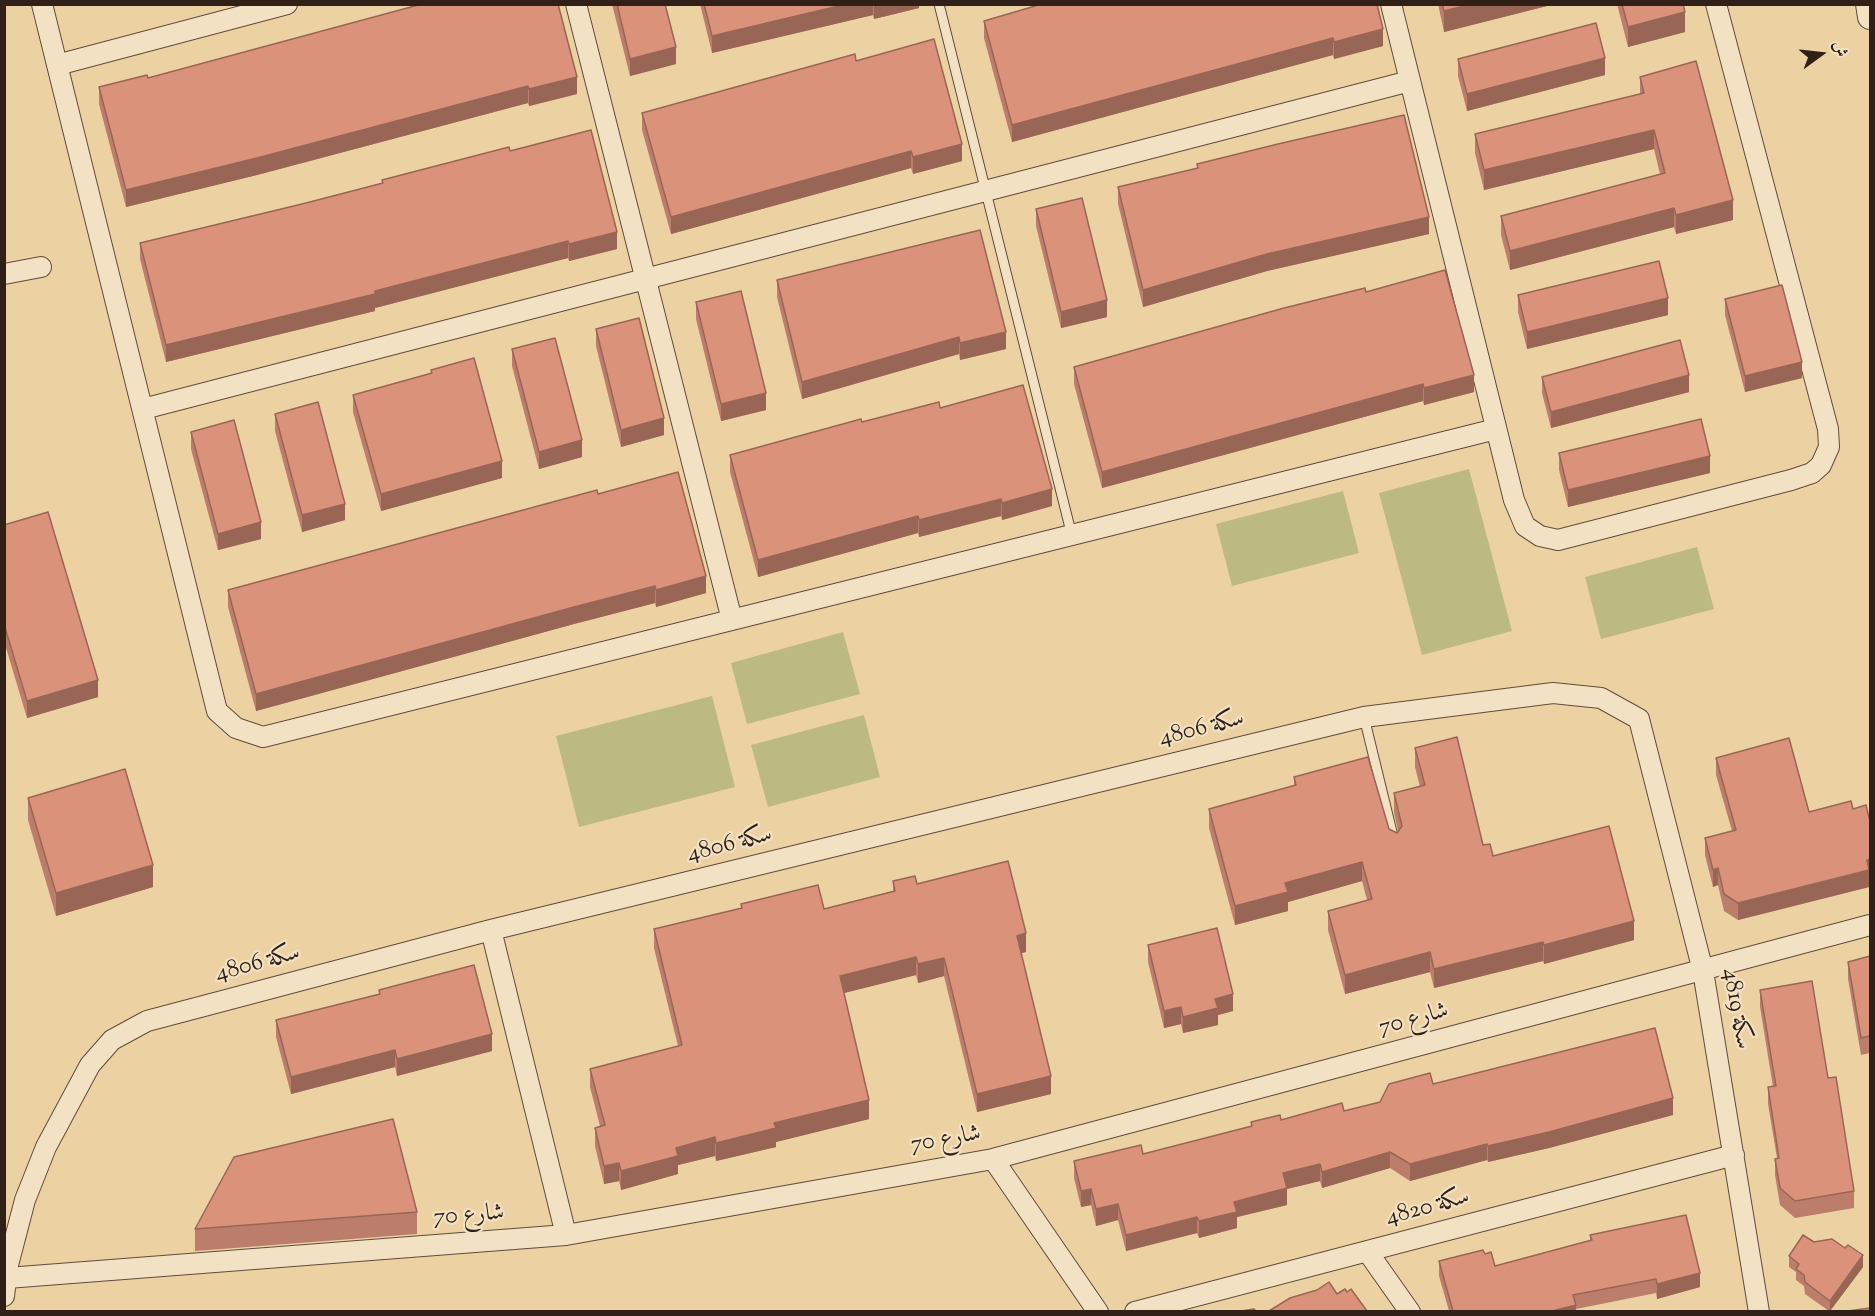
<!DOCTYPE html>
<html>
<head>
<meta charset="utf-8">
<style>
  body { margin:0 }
  #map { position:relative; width:1875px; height:1316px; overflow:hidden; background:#ecd1a3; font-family:"Sorts Mill Goudy",Amiri,serif }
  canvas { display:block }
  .frame { position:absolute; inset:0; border:6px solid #312018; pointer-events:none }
  .north { position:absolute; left:1791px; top:24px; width:60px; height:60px; -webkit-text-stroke:4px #f3e1c3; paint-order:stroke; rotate:75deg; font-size:16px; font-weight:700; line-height:24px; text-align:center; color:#312018 }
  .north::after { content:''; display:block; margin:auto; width:21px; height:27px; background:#312018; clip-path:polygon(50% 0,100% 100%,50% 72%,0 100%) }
</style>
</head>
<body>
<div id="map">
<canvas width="1875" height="1316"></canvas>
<div class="frame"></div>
<div class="north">ش</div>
</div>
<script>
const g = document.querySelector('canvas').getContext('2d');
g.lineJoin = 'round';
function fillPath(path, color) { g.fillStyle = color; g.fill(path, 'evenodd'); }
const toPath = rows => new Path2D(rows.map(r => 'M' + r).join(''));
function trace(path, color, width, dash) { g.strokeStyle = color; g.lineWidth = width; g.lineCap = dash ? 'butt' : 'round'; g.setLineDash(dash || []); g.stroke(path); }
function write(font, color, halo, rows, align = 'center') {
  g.font = font + ' "Sorts Mill Goudy",Amiri,serif'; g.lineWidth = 4.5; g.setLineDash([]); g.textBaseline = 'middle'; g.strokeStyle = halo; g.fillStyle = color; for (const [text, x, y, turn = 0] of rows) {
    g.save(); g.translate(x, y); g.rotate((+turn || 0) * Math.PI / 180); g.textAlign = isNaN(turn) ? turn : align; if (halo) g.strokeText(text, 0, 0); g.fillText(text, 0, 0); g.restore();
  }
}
fillPath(toPath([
  [1469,469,1512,631,1422,655,1379,493],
  [1343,491,1359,553,1232,586,1216,524],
  [1697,547,1714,609,1601,639,1585,577],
  [843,632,860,694,747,724,731,663],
  [712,696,735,787,579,827,556,736],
  [864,715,880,777,768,807,751,745]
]), '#bcba82');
const service = toPath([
  [939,4,1072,536],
  [1364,717,1394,840]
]);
const minor = toPath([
  [42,4,217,711,236,728,263,737,1496,429],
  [576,4,732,620],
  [1391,4,1514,500,1525,526,1540,536,1558,540,1791,480,1812,473,1821,465,1829,447,1828,429,1716,4],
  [57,65,287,4],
  [4,274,41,267],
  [143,409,1410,81],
  [491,930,566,1235],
  [993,1159,1098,1312],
  [1367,1251,1410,1312],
  [7,1278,566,1235,993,1159,1870,925],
  [4,1296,8,1265,25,1200,46,1147,90,1065,112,1040,147,1021,491,930,1364,717,1553,693,1601,698,1639,719,1703,971,1759,1312],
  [1135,1312,1734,1155]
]);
const tertiary = toPath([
  [1868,4,1870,17]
]);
trace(service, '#604c3b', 11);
trace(minor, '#604c3b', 22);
trace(tertiary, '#604c3b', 26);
trace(service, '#f3e1c3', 9);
trace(minor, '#f3e1c3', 20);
trace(tertiary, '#f3e1c3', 24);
fillPath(toPath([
  [422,4,577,94,529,106,528,103,257,175,126,207,99,104,99,87,148,78],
  [612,4,665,4,676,64,630,76],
  [700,4,919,4,919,8,874,19,873,15,712,53],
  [1377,4,1383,46,1334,59,1333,55,1012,142,984,38,984,21],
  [1438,4,1555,4,1444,32],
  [1617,4,1683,4,1685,32,1628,47],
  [1458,59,1605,75,1467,111,1458,76],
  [856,61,962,161,913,174,911,168,671,234,642,130,642,113],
  [1640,77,1733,220,1676,234,1674,227,1510,270,1501,235,1501,216,1660,174,1654,149,1484,190,1475,153,1475,134,1640,94],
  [510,151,617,249,569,261,568,258,375,308,375,311,166,362,140,259,140,243,302,204,382,183,382,180],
  [1197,164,1429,234,1267,271,1143,307,1118,204,1118,187,1197,168],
  [1036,209,1107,317,1061,328,1036,226],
  [777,280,1006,349,960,360,959,354,802,399,777,297],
  [1366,292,1474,392,1424,405,1423,401,1102,488,1074,384,1074,367],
  [1518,295,1668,315,1527,349,1518,312],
  [1725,299,1802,378,1745,392,1725,315],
  [696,302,766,410,721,421,696,319],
  [596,329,664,435,621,447,596,346],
  [512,349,582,457,539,469,512,366],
  [431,370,502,478,381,511,353,412,353,395,431,374],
  [1542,377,1689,392,1551,428,1542,393],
  [940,408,1052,506,1002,520,1001,516,919,537,918,533,758,577,730,472,730,455,862,422],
  [275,414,345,520,302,532,275,431],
  [191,432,261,539,218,550,191,449],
  [1559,453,1710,473,1568,507,1559,470],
  [598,494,706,593,656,607,655,603,574,624,256,711,228,607,228,590],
  [4,525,98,697,27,718,4,641],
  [1415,748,1483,845,1493,856,1634,940,1544,964,1543,961,1434,988,1430,972,1345,994,1328,930,1328,911,1367,900,1362,881,1288,902,1288,911,1235,925,1209,828,1209,809,1294,786,1294,777,1397,833,1398,831,1394,812,1394,793,1420,787,1415,767],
  [1716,758,1809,812,1869,876,1869,887,1738,920,1724,911,1718,885,1713,887,1705,855,1705,838,1732,831,1716,775],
  [28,798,153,887,56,916,28,820],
  [893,881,917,884,1026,952,1021,953,1051,1094,977,1112,944,976,918,983,916,975,844,993,869,1119,776,1142,776,1147,716,1161,715,1156,678,1165,678,1174,621,1190,619,1181,604,1184,595,1146,595,1128,600,1126,590,1087,590,1069,678,1046,654,948,654,929,741,908,741,904,824,909,893,891],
  [1148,945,1233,1011,1218,1015,1218,1025,1183,1033,1181,1024,1164,1028,1148,962],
  [1870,956,1870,1053,1861,1055,1848,979,1848,962],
  [379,990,492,1051,397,1076,395,1067,291,1094,276,1037,276,1020,379,995],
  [1760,990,1828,1078,1854,1191,1854,1208,1795,1218,1780,1205,1775,1175,1775,1159,1777,1158,1768,1104,1768,1087,1773,1087,1760,1007],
  [1433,1084,1673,1115,1549,1148,1488,1162,1487,1160,1410,1181,1390,1168,1322,1188,1320,1181,1287,1189,1287,1205,1237,1217,1237,1228,1199,1238,1197,1233,1126,1251,1118,1220,1096,1226,1091,1205,1081,1207,1074,1178,1074,1161,1143,1154,1251,1127,1251,1122,1281,1120,1344,1111,1380,1102],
  [417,1212,417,1234,195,1251,195,1229],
  [1590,1235,1700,1287,1657,1299,1656,1293,1576,1309,1576,1311,1449,1311,1439,1276,1439,1261,1485,1254,1495,1266,1590,1240],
  [1814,1242,1863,1267,1830,1311,1829,1311,1805,1294,1804,1286,1796,1280,1796,1272,1789,1267,1789,1256]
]), '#bc7e6a');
fillPath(toPath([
  [847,4,873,4,873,15,712,53,712,36],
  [874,4,919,4,919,8,874,19],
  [1472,4,1555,4,1444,32,1444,11],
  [1685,12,1685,32,1628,47,1628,27],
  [1383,29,1383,46,1334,59,1334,42],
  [1333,38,1333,55,1012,142,1012,125],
  [676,47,676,64,630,76,630,59],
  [1605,58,1605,75,1467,111,1467,94],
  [577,77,577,94,529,106,529,89],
  [528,86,528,103,257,175,126,207,126,190],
  [1654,130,1654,149,1484,190,1484,170],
  [962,144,962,161,913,174,913,157],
  [911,151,911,168,671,234,671,217],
  [1733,200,1733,220,1676,234,1676,215],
  [1674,208,1674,227,1510,270,1510,251],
  [1429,217,1429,234,1267,271,1143,307,1143,290,1267,254],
  [617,232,617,249,569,261,569,244],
  [568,241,568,258,375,308,375,311,166,362,166,345],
  [1668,298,1668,315,1527,349,1527,332],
  [1107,300,1107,317,1061,328,1061,312],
  [1006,332,1006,349,960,360,960,343],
  [959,337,959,354,802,399,802,382],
  [1802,362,1802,378,1745,392,1745,376],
  [1474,375,1474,392,1424,405,1424,388],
  [1689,375,1689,392,1551,428,1551,412],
  [1423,384,1423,401,1102,488,1102,472],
  [766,393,766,410,721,421,721,404],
  [664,418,664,435,621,447,621,430],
  [582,440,582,457,539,469,539,452],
  [1710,456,1710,473,1568,507,1568,490],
  [502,461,502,478,381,511,381,494],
  [1052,489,1052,506,1002,520,1002,503],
  [1001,499,1001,516,919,537,919,520],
  [345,504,345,520,302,532,302,515],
  [918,516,918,533,758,577,758,560],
  [261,522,261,539,218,550,218,534],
  [706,576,706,593,656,607,656,590],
  [655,586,655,603,574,624,256,711,256,694,574,607],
  [98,680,98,697,27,718,27,701],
  [1870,859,1869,887,1738,920,1738,903],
  [1362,862,1362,881,1288,902,1288,911,1235,925,1235,906,1285,883],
  [153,865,153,887,56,916,56,893],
  [1718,868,1718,885,1713,887,1713,870],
  [1634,921,1634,940,1544,964,1544,945],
  [1026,933,1026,952,1017,954,1017,936],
  [1543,942,1543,961,1434,988,1434,969],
  [1430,952,1430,972,1345,994,1345,975],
  [916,957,916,975,840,994,840,976],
  [944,958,944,976,918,983,918,964],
  [1233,994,1233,1011,1218,1015,1218,1025,1183,1033,1183,1017,1215,999],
  [1181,1007,1181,1024,1164,1028,1164,1011],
  [492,1034,492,1051,397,1076,397,1059],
  [395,1050,395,1067,291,1094,291,1077],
  [1051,1076,1051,1094,977,1112,977,1094],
  [1673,1098,1673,1115,1549,1148,1488,1162,1488,1146],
  [869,1100,869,1119,776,1142,776,1147,716,1161,716,1143,774,1123],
  [715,1137,715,1156,678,1165,678,1174,621,1190,621,1171,676,1148],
  [1487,1144,1487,1160,1410,1181,1410,1164],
  [1390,1152,1390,1168,1322,1188,1322,1172],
  [619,1163,619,1181,604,1184,604,1166],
  [1320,1164,1320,1181,1287,1189,1287,1205,1237,1217,1237,1228,1199,1238,1199,1221,1283,1173],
  [1091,1189,1091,1205,1081,1207,1081,1191],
  [1118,1204,1118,1220,1096,1226,1096,1209],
  [1197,1217,1197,1233,1126,1251,1126,1235],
  [1863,1255,1863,1267,1830,1311,1830,1301],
  [1700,1273,1700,1287,1657,1299,1657,1284],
  [1576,1305,1576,1311,1552,1311]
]), '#996656');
const building = toPath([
  [422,4,558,4,577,77,529,89,528,86,257,158,126,190,99,87,147,75,148,78,422,4],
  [617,4,665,4,676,47,630,59,617,4],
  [704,4,847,4,712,36,704,4],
  [1042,4,1377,4,1383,29,1334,42,1333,38,1012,125,984,21,1042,4],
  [1442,4,1472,4,1444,11,1442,4],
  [1622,4,1683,4,1685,12,1628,27,1622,4],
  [1596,23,1605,58,1467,94,1458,59,1596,23],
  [934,39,962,144,913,157,911,151,671,217,642,113,855,54,856,61,934,39],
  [1696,61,1733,200,1676,215,1674,208,1510,251,1501,216,1665,173,1654,130,1484,170,1475,134,1644,93,1640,77,1696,61],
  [1404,115,1429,217,1267,254,1143,290,1118,187,1198,168,1197,164,1278,144,1404,115],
  [591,130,617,232,569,244,568,241,375,291,375,294,166,345,140,243,302,204,383,183,382,180,509,147,510,151,591,130],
  [1082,198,1107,300,1061,312,1036,209,1082,198],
  [980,230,1006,332,960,343,959,337,802,382,777,280,980,230],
  [1659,261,1668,298,1527,332,1518,295,1659,261],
  [1445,270,1474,375,1424,388,1423,384,1102,472,1074,367,1284,308,1365,288,1366,292,1445,270],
  [1782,285,1802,362,1745,376,1725,299,1782,285],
  [741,291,766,393,721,404,696,302,741,291],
  [639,318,664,418,621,430,596,329,639,318],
  [555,338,582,440,539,452,512,349,555,338],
  [1680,340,1689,375,1551,412,1542,377,1680,340],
  [474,358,502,461,381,494,353,395,432,373,431,370,474,358],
  [1023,385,1052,489,1002,503,1001,499,919,520,918,516,758,560,730,455,861,419,862,422,939,402,940,408,1023,385],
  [318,402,345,504,302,515,275,414,318,402],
  [1701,419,1710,456,1568,490,1559,453,1701,419],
  [234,420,261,522,218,534,191,432,234,420],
  [678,472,706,576,656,590,655,586,574,607,256,694,228,590,597,490,598,494,678,472],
  [48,512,98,680,27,701,4,624,4,525,48,512],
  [1457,737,1483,845,1490,844,1493,856,1609,826,1634,921,1544,945,1543,942,1434,969,1430,952,1345,975,1328,911,1372,899,1362,862,1285,883,1288,892,1235,906,1209,809,1296,785,1294,777,1368,757,1389,829,1397,833,1402,826,1394,793,1425,785,1415,748,1457,737],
  [1789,738,1809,812,1851,801,1853,809,1866,805,1869,818,1870,818,1870,859,1867,860,1869,870,1738,903,1724,894,1718,868,1713,870,1705,838,1736,830,1716,758,1789,738],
  [125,769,153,865,56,893,28,798,125,769],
  [1008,861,1026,933,1017,936,1051,1076,977,1094,944,958,918,964,916,957,840,976,869,1100,774,1123,776,1128,716,1143,715,1137,676,1148,678,1156,621,1171,619,1163,604,1166,595,1128,605,1125,590,1069,682,1045,654,929,742,908,741,904,818,885,824,909,895,891,893,881,915,876,917,884,1008,861],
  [1217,928,1233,994,1215,999,1218,1008,1183,1017,1181,1007,1164,1011,1148,945,1217,928],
  [1870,956,1870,1036,1861,1038,1848,962,1870,956],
  [474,965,492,1034,397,1059,395,1050,291,1077,276,1020,380,994,379,990,474,965],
  [1812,981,1828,1078,1836,1077,1854,1191,1795,1201,1780,1188,1775,1159,1779,1158,1768,1087,1776,1086,1760,990,1812,981],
  [1655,1028,1673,1098,1549,1132,1488,1146,1487,1144,1410,1164,1390,1152,1322,1172,1320,1164,1283,1173,1287,1188,1234,1202,1237,1212,1199,1221,1197,1217,1126,1235,1118,1204,1096,1209,1091,1189,1081,1191,1074,1161,1141,1145,1143,1154,1252,1126,1251,1122,1280,1115,1281,1120,1342,1103,1344,1111,1380,1102,1389,1084,1430,1073,1433,1084,1655,1028],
  [393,1119,417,1212,195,1229,234,1157,393,1119],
  [1686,1215,1700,1273,1657,1284,1656,1279,1573,1295,1576,1305,1552,1311,1453,1311,1439,1261,1483,1250,1485,1254,1491,1252,1495,1266,1592,1240,1590,1235,1686,1215],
  [1803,1235,1814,1242,1832,1239,1845,1248,1848,1245,1863,1255,1830,1301,1805,1282,1804,1275,1796,1269,1799,1264,1789,1256,1803,1235],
  [1329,1282,1337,1294,1345,1289,1347,1292,1351,1289,1367,1311,1269,1311,1290,1298,1317,1290,1329,1282],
  [1870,1308,1870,1311,1848,1311,1870,1308],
  [1254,1309,1256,1311,1241,1311,1254,1309]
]);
fillPath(building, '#db927b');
trace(building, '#996656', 1.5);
write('24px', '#312018', '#f3e1c3', [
  ["سكة 4806",1202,730,-14],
  ["سكة 4806",730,846,-14],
  ["سكة 4806",258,965,-15],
  ["سكة 4819",1735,1009,80],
  ["شارع 70",1414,1021,-15],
  ["شارع 70",946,1141,-10],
  ["سكة 4820",1428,1209,-15],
  ["شارع 70",469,1217,-4]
]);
</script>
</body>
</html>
